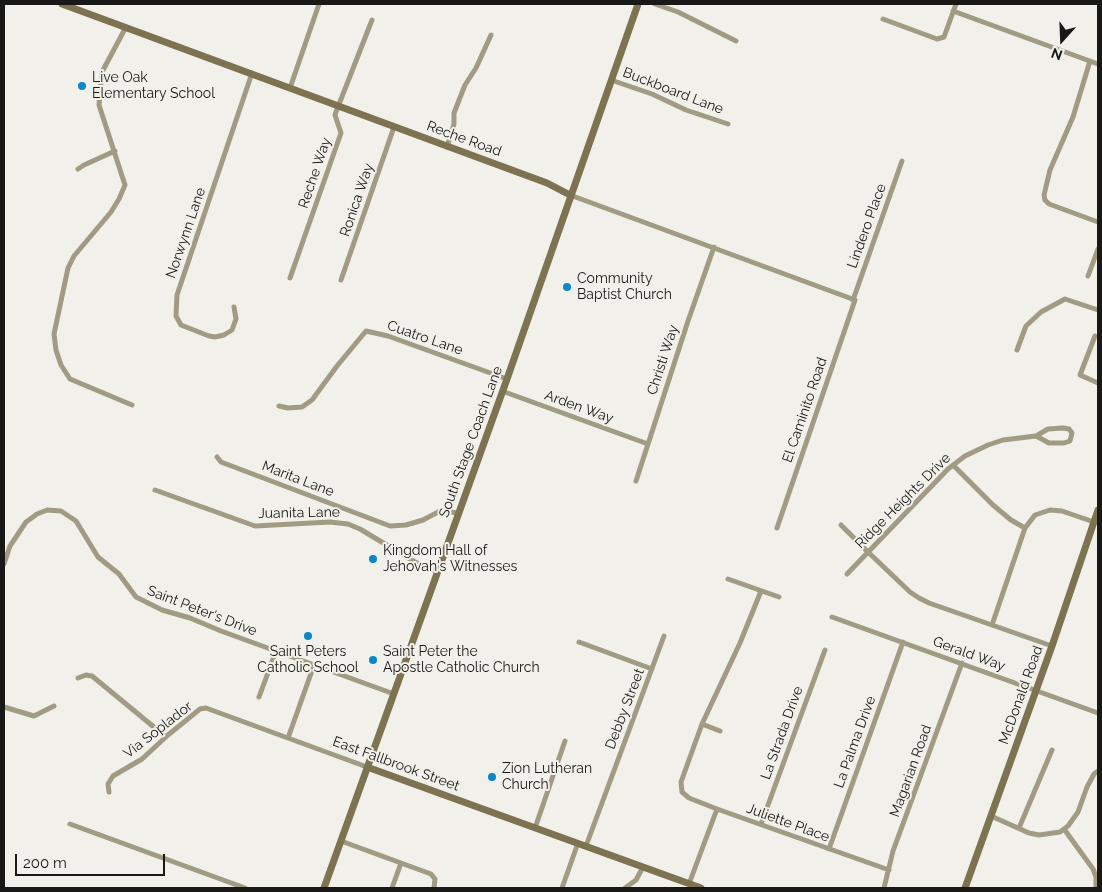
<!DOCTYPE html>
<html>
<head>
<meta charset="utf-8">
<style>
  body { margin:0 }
  #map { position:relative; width:1102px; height:892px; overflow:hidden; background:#f1f0ea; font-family:Raleway,sans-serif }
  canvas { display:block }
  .frame { position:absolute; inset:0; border:5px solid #181816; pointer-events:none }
  .north { position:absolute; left:1037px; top:15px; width:50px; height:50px; -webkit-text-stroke:4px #f1f0ea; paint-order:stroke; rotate:200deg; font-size:14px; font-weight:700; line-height:20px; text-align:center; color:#181816 }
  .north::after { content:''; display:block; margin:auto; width:18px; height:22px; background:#181816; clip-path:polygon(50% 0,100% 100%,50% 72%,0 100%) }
  .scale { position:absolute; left:15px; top:854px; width:150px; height:22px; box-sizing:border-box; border:2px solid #181816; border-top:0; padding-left:6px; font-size:15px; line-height:18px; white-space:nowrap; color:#181816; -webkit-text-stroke:4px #f1f0ea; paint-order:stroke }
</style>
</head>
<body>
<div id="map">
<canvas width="1102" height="892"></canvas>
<div class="frame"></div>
<div class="north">N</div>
<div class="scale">200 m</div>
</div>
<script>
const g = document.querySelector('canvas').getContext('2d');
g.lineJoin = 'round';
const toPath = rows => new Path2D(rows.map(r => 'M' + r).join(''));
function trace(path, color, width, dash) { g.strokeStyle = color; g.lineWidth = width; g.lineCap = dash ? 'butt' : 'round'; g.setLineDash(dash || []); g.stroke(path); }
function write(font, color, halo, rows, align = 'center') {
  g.font = font + ' Raleway,sans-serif'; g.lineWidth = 4; g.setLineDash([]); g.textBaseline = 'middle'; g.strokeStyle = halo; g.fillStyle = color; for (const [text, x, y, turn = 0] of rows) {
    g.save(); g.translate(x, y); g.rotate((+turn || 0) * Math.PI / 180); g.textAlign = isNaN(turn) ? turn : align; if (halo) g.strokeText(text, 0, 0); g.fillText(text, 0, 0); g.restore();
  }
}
trace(toPath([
  [655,4,678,12,736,41],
  [953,11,1098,64],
  [883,19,937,39,944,37,956,4],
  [126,27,102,72,99,105,125,185,119,199,111,212,74,256,68,268,54,334,56,350,61,365,70,379,132,405],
  [1090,61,1073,117,1050,170,1044,195,1045,200,1049,204,1098,222],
  [611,80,652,94,686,110,728,124],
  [290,88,319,4],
  [447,147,454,124,454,113,465,85,476,68,491,35],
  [78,169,84,165,115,151],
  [570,195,855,300,777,528],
  [1088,276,1098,249],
  [290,278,341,133,335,115,336,112,372,20],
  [341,280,394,127],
  [853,300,902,161],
  [234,307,236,319,232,330,224,335,215,337,209,336,181,325,176,316,177,295,252,73],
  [1095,336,1080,375,1098,383],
  [1017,350,1026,326,1041,312,1065,299,1098,310],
  [502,391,648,444],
  [279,406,288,408,302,407,312,400,337,366,366,331,388,336,507,379],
  [217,457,221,462,390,526,406,525,423,520,440,511,459,513],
  [953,465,993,505,1011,520,1025,528],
  [636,481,688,321,714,247],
  [155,490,255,526,330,522,348,524,360,529,415,562,438,572],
  [841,525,868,552,910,592,919,598,929,603,1052,646],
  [4,564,10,546,26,522,37,514,47,510,61,511,76,521,98,557,119,574,136,597,162,610,190,618,221,631,394,694],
  [847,574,948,469,965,456,988,445,1003,440,1036,436,1048,429,1063,428,1069,429,1072,433,1070,441,1064,443,1049,443,1036,436],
  [728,579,779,597],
  [761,591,740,643,702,724,681,782,682,792,689,798,717,809,889,870],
  [832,617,1098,713],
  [992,625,1025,528,1035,515,1050,510,1062,511,1094,522],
  [579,642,652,669],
  [78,678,86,675,92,676,166,737],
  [259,697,276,651],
  [4,707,34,716,54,706],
  [702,724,720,731],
  [288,738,314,665],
  [109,792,108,784,113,776,142,759,168,735,200,709,206,708,367,767],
  [991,816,1029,833,1039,835,1060,832,1068,826,1078,812,1087,787,1094,774,1098,771],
  [70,824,245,888],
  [761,824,825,650],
  [535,828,565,741],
  [1019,828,1052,750],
  [1064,829,1093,869,1096,877,1096,888],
  [341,841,431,874,435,879,434,888],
  [586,846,664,636],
  [829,849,903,642],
  [689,884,717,809],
  [392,888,401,863],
  [562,888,578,843],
  [625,888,636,880,643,867],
  [884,888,893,851,962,663]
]), '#a29b84', 5);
trace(toPath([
  [62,4,547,183,570,195],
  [367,767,701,888],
  [324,888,507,379,638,4],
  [965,888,1052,646,1098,510]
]), '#7d7350', 7);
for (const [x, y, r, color] of [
  [82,86,5,"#0a86cd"],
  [567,287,5,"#0a86cd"],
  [373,559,5,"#0a86cd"],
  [308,636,5,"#0a86cd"],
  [373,660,5,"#0a86cd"],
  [492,777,5,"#0a86cd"]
]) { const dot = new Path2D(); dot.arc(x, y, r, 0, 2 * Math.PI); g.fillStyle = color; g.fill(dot); trace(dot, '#f1f0ea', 2); }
write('14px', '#181816', '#f1f0ea', [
  ["Live Oak",92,78],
  ["Elementary School",92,94],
  ["Community",577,279],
  ["Baptist Church",577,295],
  ["Kingdom Hall of",383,551],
  ["Jehovah's Witnesses",383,567],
  ["Saint Peters",308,652,"center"],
  ["Catholic School",308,668,"center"],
  ["Saint Peter the",383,652],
  ["Apostle Catholic Church",383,668],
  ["Zion Lutheran",502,769],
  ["Church",502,785]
], 'left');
write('14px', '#181816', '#f1f0ea', [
  ["Buckboard Lane",673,91,21],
  ["Reche Road",464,139,20],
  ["Reche Way",315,173,-71],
  ["Ronica Way",357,200,-71],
  ["Lindero Place",867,226,-70],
  ["Norwynn Lane",186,233,-71],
  ["Cuatro Lane",425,338,19],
  ["Christi Way",663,360,-72],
  ["Arden Way",579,407,20],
  ["El Caminito Road",805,410,-71],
  ["South Stage Coach Lane",471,442,-70],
  ["Marita Lane",298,479,21],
  ["Ridge Heights Drive",903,501,-45],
  ["Juanita Lane",299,513,-1],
  ["Saint Peter's Drive",202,611,21],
  ["Gerald Way",969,654,20],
  ["McDonald Road",1021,695,-70],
  ["Debby Street",625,709,-69],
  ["Via Soplador",158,730,-38],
  ["La Strada Drive",782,733,-70],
  ["La Palma Drive",855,742,-70],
  ["East Fallbrook Street",396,764,20],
  ["Magarian Road",911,771,-70],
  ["Juliette Place",788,823,20]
]);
</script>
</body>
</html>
